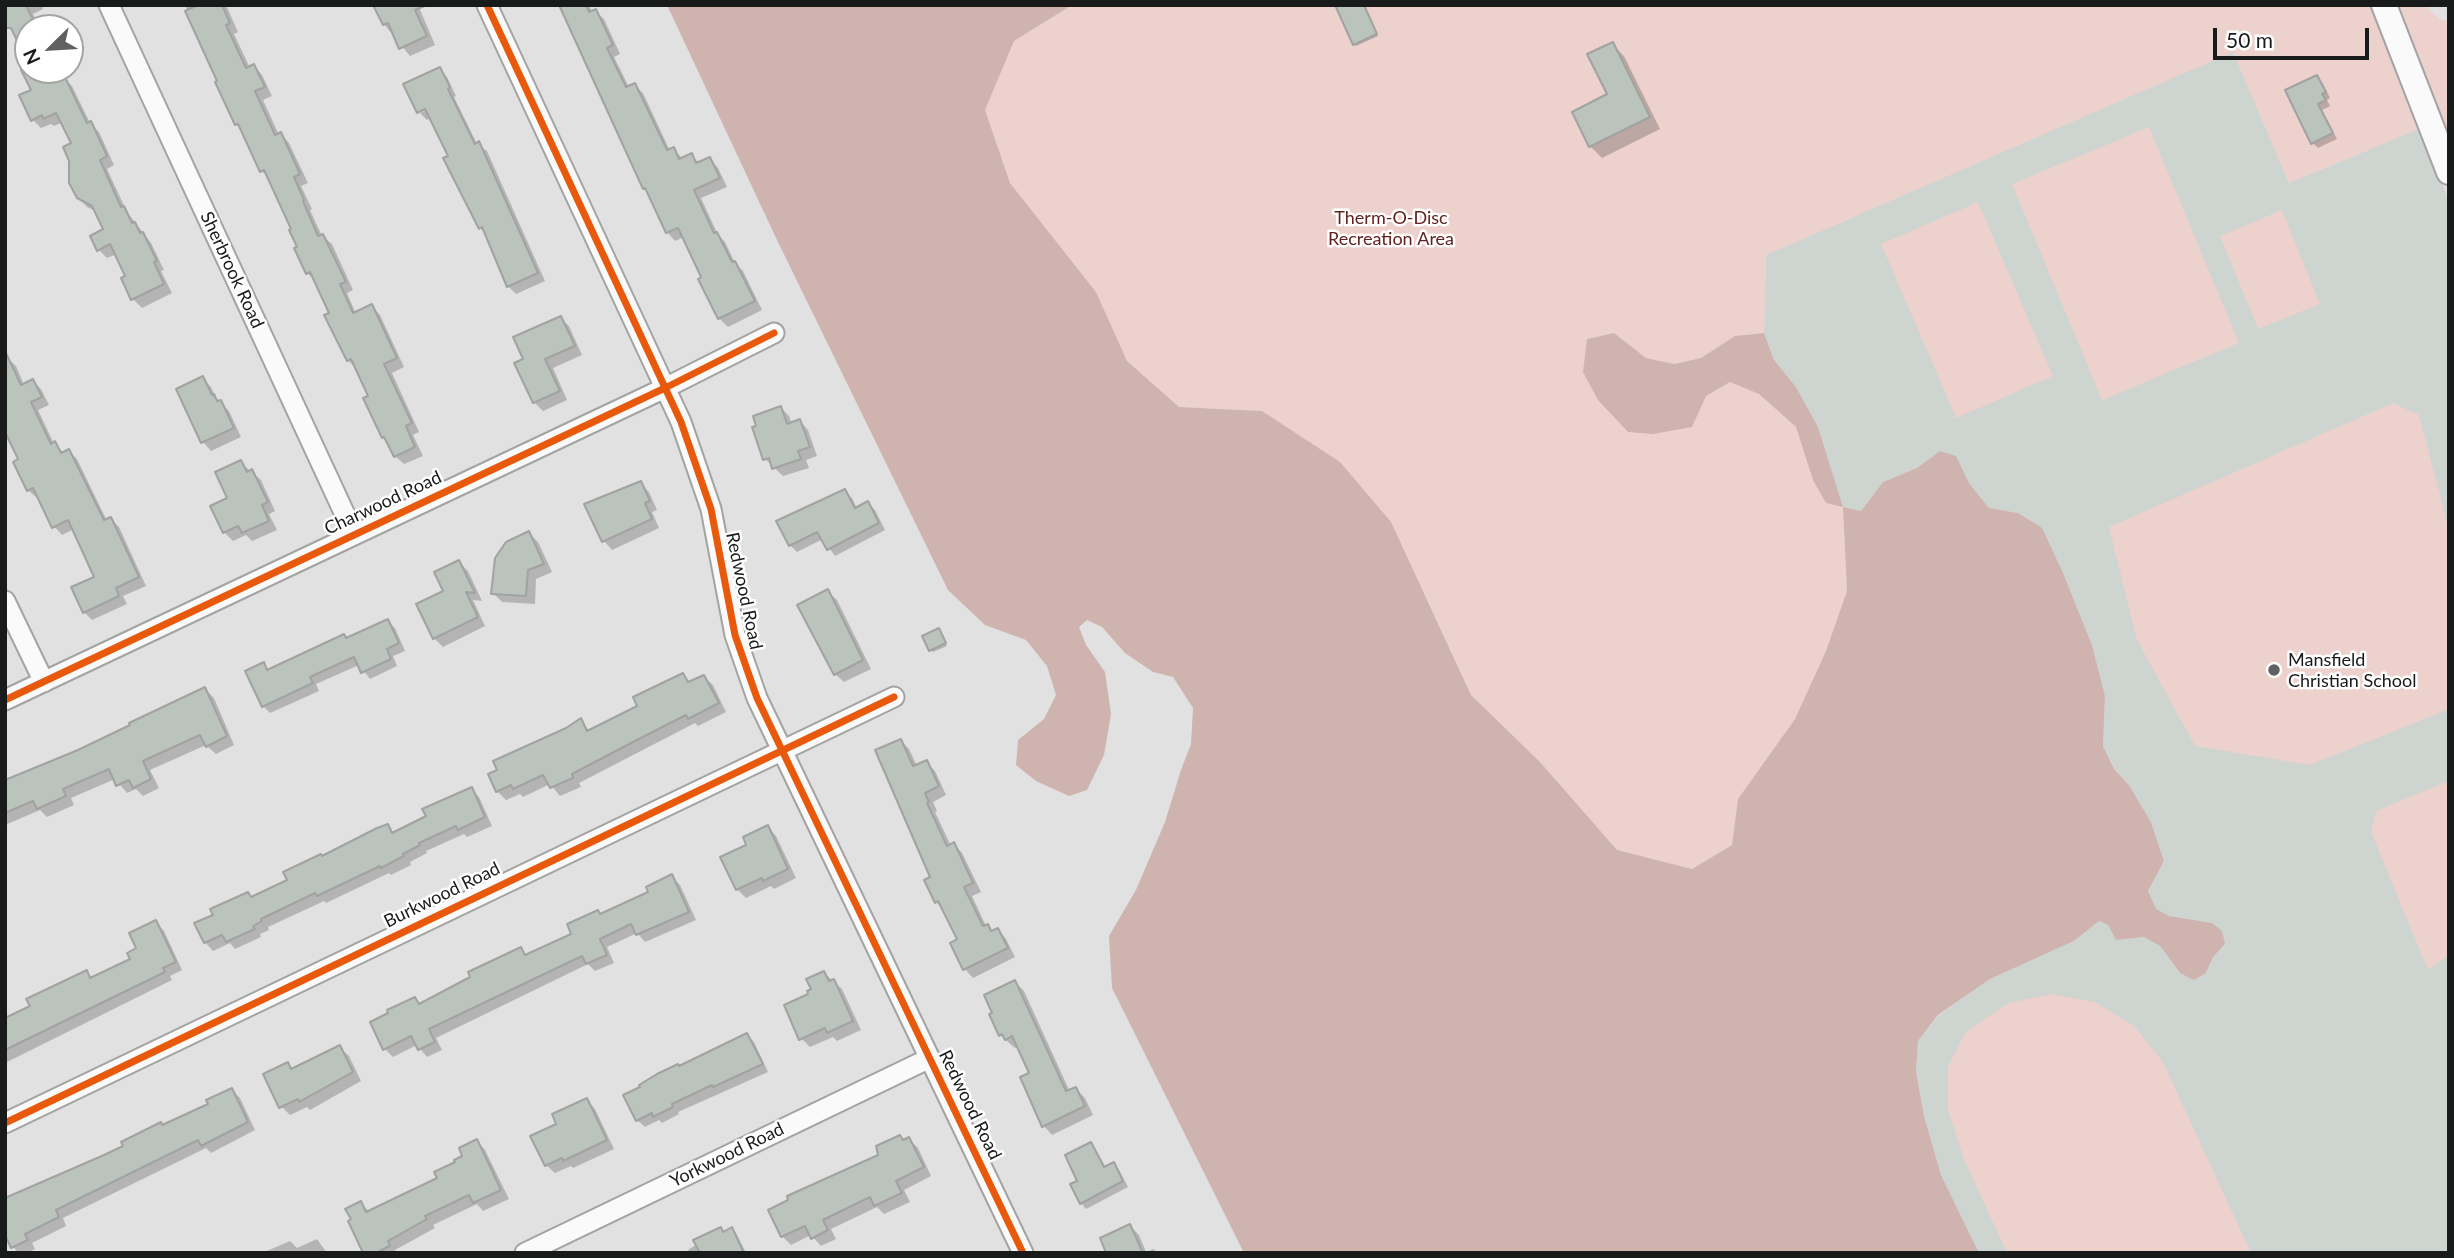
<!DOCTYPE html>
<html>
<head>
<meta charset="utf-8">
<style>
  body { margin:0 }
  #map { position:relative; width:2454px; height:1258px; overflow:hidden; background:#e0e1e0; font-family:Lato,sans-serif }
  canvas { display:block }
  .frame { position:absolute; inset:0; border:7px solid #191b1a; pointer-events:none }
  .north { position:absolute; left:14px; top:14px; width:70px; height:70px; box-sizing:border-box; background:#fff; border:2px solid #a3a4a3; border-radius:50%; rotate:246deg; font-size:19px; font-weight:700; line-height:28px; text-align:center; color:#191b1a }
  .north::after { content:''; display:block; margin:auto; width:24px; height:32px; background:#5f605f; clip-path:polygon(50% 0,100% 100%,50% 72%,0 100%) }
  .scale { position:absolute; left:2213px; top:28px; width:156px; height:32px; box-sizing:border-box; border:4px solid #191b1a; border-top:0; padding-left:9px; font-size:21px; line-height:24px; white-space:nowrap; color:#191b1a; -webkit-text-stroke:5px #fff; paint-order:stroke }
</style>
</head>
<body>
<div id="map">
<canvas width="2454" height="1258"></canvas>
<div class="frame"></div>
<div class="north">N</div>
<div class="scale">50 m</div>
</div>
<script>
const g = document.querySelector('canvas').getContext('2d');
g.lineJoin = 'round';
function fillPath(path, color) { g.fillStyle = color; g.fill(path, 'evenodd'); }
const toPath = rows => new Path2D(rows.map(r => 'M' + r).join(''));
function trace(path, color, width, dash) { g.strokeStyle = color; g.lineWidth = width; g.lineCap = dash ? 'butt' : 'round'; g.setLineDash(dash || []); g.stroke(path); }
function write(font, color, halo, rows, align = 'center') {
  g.font = font + ' Lato,sans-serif'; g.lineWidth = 5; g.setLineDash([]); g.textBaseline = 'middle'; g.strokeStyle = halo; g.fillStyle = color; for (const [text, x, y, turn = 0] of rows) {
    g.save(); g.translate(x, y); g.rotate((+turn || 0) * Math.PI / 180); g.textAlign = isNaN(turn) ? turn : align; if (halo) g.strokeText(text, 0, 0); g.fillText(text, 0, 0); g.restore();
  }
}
fillPath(toPath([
  [2233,51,2289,183,2421,128,2449,201,2449,1253,1979,1253,1941,1175,1924,1116,1916,1072,1918,1041,1939,1015,1990,979,2074,941,2099,921,2108,925,2116,940,2144,937,2160,946,2180,973,2206,973,2213,957,2225,944,2212,923,2169,916,2156,910,2148,891,2164,861,2151,822,2129,785,2114,769,2103,746,2105,696,2092,645,2063,573,2018,513,1989,508,1969,483,1956,457,1941,451,1917,468,1883,482,1861,511,1843,507,1818,427,1796,387,1774,360,1764,333,1766,255]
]), '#ced4cf');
fillPath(toPath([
  [1072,5,2373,5,2421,128,2289,183,2233,52,1766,255,1764,333,1735,336,1701,358,1674,364,1646,358,1614,333,1587,339,1706,396,1730,382,1759,394,1796,427,1813,480,1843,507,1847,591,1826,651,1795,719,1738,799,1732,845,1692,869,1617,850,1540,762,1471,695,1424,592,1262,411,1179,407,1127,361,1096,292,1010,183,985,110,1014,41],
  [2396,5,2427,5,2428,9,2440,19,2449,21,2449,142],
  [2149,127,2239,343,2102,400,2012,184],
  [1978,202,2053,376,1956,418,1881,244],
  [2282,210,2320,304,2258,329,2220,236],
  [2393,403,2419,415,2449,530,2449,709,2310,765,2195,746,2137,640,2109,527],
  [2449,781,2449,955,2428,970,2371,832,2376,811],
  [2052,994,2095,1002,2134,1026,2163,1062,2251,1253,2007,1253,1964,1160,1948,1110,1948,1067,1965,1033,2008,1003]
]), '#ecd1cd');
fillPath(toPath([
  [667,5,1072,5,1014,41,985,110,1010,183,1096,292,1127,361,1179,407,1262,411,1340,462,1391,522,1471,695,1540,762,1617,850,1692,869,1732,845,1738,799,1795,719,1826,651,1847,591,1843,507,1826,503,1813,480,1796,427,1759,394,1730,382,1706,396,1692,427,1653,434,1628,432,1598,400,1583,372,1587,339,1614,333,1646,358,1674,364,1701,358,1735,336,1764,333,1774,360,1796,387,1818,427,1843,507,1861,511,1883,482,1917,468,1940,451,1956,456,1969,483,1989,508,2018,513,2042,528,2063,573,2092,645,2105,696,2103,746,2114,769,2129,785,2151,822,2164,861,2148,891,2156,909,2169,916,2212,923,2222,931,2225,944,2213,957,2206,973,2194,980,2180,973,2160,946,2144,937,2116,940,2108,925,2099,921,2074,941,1990,979,1938,1015,1918,1041,1916,1072,1924,1116,1941,1175,1979,1253,1244,1253,1112,988,1109,936,1136,890,1165,822,1181,770,1191,744,1193,708,1173,677,1153,672,1125,653,1102,627,1087,620,1079,627,1086,645,1105,672,1111,714,1104,755,1087,790,1069,796,1036,781,1016,765,1018,740,1044,719,1056,695,1047,666,1026,640,985,625,948,590,777,240]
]), '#cfb3ae');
fillPath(toPath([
  [5,5,42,5,43,9,33,14,40,28,28,28,28,70,60,70,63,77,72,86,90,123,99,132,114,165,107,169,127,212,151,243,164,270,161,271,172,293,142,308,133,299,128,277,117,254,107,258,99,250,106,230,96,211,87,207,78,197,73,144,63,122,54,126,51,124,41,128,32,119,33,91,19,61,27,57],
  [185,5,226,5,238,32,234,34,250,68,254,66,262,75,272,96,263,100,279,135,281,134,289,143,308,183,301,186,312,209,310,210,322,236,332,244,353,290,347,293,356,314,372,306,380,315,404,367,392,373,419,432,413,435,423,456,404,464,395,456,383,437,371,396,357,369,348,360,331,314,317,282,307,273,300,247,270,180,262,171,244,132,236,124],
  [418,5,435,45,410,56,384,24],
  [561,5,589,5,592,12,595,11,604,19,620,54,614,57,629,87,634,85,643,93,670,151,673,149,682,158,691,155,700,164,710,159,718,168,727,187,701,198,718,235,725,242,735,263,743,271,762,310,728,327,719,318,703,277,684,237,675,241,667,232,649,193,644,188],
  [1364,5,1378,36,1356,46,1354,43],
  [1612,44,1624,56,1660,129,1602,158,1590,146,1609,95],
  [439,69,447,77,456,96,454,97,477,144,487,151,545,281,516,294,508,286,487,235,480,228,431,117,427,120,420,113,434,107,419,110,419,112,406,85],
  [2317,77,2322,82,2330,98,2327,100,2330,106,2322,110,2337,139,2318,148,2313,143],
  [560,318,569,326,582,355,553,368,567,400,543,411,534,402,525,359],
  [7,358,16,366,24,385,33,381,41,389,49,405,38,410,54,444,64,453,69,451,77,459,107,521,111,519,119,527,146,586,123,596,127,604,92,620,84,612,96,577,74,529,62,535,54,526,39,497,37,498,28,490,20,460],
  [202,378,211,387,217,400,229,411,241,437,211,451,203,442,178,390],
  [781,408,789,416,792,424,800,421,808,430,817,456,806,460,809,468,783,476,765,459],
  [240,462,261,480,275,511,269,514,277,530,252,541,246,535,233,541,224,532,229,499],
  [640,484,649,492,657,510,652,512,659,528,612,550,604,541,586,505],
  [845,491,852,498,857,509,868,503,875,510,885,530,835,556,823,539,797,552,790,545],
  [529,533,538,542,552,572,536,579,535,604,502,602,493,593],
  [459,562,468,571,482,601,473,600,485,626,443,647,434,638,445,592],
  [828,592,837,600,871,669,844,682,835,674],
  [387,621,395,628,405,651,393,656,397,666,370,679,359,665,316,684,319,691,270,713,263,706,264,665,270,670],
  [941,633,947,646,933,652,931,650],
  [682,675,690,683,704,677,713,685,726,712,698,726,695,723,579,783,581,787,560,796,550,784,523,797,520,794,506,800,497,791,567,729,580,721,590,731,639,707],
  [205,689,214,698,234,745,216,754,206,745,150,770,159,788,143,796,136,789,127,793,115,779,71,798,74,805,47,817,40,810,5,825,5,785],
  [901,741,909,749,917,766,926,762,935,771,946,795,933,802,937,811,935,812,951,846,954,844,962,853,981,892,972,896,986,926,994,932,998,930,1006,939,1015,957,973,978,965,969,952,943,959,940,945,910,936,902],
  [471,789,479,797,492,826,467,837,464,834,426,851,427,853,410,862,411,865,391,875,389,873,326,903,324,901,268,927,269,930,260,934,261,937,235,949,230,943,213,951,205,942,197,924,215,915,248,894,253,898,290,881,323,858,388,826,395,834,428,817],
  [768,827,776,836,796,878,774,889,771,886,746,898,737,889,749,846],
  [672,877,680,885,696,920,645,942,637,933,607,947,614,963,595,971,588,964,436,1038,442,1050,427,1057,417,1045,393,1057,385,1049,415,999,421,1005,521,949,527,956,573,935,601,915,650,892],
  [156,922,164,931,182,970,170,976,172,980,5,1063,5,1019,32,1007,86,972,93,978,132,960],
  [824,973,842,989,861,1030,837,1041,833,1037,810,1047,801,1038,810,995],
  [1015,982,1024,991,1070,1092,1076,1089,1085,1098,1093,1115,1052,1135,1044,1126,1031,1074,1018,1046,1015,1048,1000,1035],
  [747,1035,754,1042,768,1072,678,1112,679,1114,662,1123,659,1120,645,1127,637,1120,679,1068],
  [340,1048,349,1056,361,1081,310,1110,307,1107,290,1115,281,1106,287,1064,293,1070],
  [232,1090,240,1098,255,1130,211,1153,206,1148,63,1218,66,1226,32,1243,35,1249,26,1253,18,1253,10,1242,5,1244,5,1200,104,1157,210,1105],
  [587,1100,595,1109,614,1149,573,1168,571,1166,555,1173,546,1165,559,1125],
  [909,1139,918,1148,931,1176,904,1190,910,1202,884,1214,877,1207,831,1229,836,1239,821,1246,811,1235,791,1245,782,1236,880,1156],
  [477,1141,485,1150,509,1199,483,1211,477,1204,433,1225,435,1228,395,1250,397,1253,365,1253,361,1204,370,1212,439,1178,464,1157],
  [1091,1144,1096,1150,1106,1168,1113,1164,1119,1170,1128,1187,1086,1209,1081,1203,1079,1182],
  [1130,1226,1139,1235,1146,1252,1154,1249,1157,1253,1108,1253],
  [720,1229,724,1233,732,1229,737,1235,746,1253,690,1253,688,1250],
  [317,1239,327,1253,262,1253,290,1241,297,1248]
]), '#0003');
const building = toPath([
  [5,5,26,5,37,28,28,28,28,64,11,28,5,28,5,5],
  [198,5,222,5,230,23,226,25,246,68,254,64,265,87,255,91,275,135,281,132,300,174,294,177,304,200,303,201,318,236,323,234,346,282,340,284,353,313,372,304,397,358,384,364,412,423,406,426,415,447,394,457,384,437,382,438,363,398,368,396,351,359,347,361,324,315,329,313,310,272,306,274,294,248,297,247,289,230,291,229,264,170,260,172,238,124,235,125,215,82,217,81,185,11,198,5],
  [373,5,427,5,415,10,427,36,399,49,388,23,383,25,373,5],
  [559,5,586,5,589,12,596,9,613,45,607,48,626,87,635,83,667,150,674,147,679,159,692,153,696,163,710,157,720,178,694,190,714,233,717,232,732,262,735,261,755,301,718,319,698,279,701,277,678,228,666,233,645,188,643,189,559,5],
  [1335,5,1364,5,1377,34,1353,45,1335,5],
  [1613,42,1650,117,1589,147,1572,112,1607,94,1587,54,1613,42],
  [440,67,450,87,448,89,475,144,479,141,538,273,507,287,482,227,479,229,443,158,448,156,425,109,417,113,403,84,440,67],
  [21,70,56,70,60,77,64,75,87,123,91,121,107,156,100,160,121,207,124,206,132,223,135,222,140,233,143,232,157,261,154,262,164,284,131,300,121,278,125,276,110,244,97,251,90,236,103,229,92,206,77,198,69,183,69,161,63,147,71,143,56,113,43,119,42,115,31,121,19,95,31,90,21,70],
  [2317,75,2326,92,2322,94,2326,100,2318,104,2333,133,2311,144,2285,90,2317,75],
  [561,316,575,346,545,359,560,391,533,403,514,363,523,359,513,337,561,316],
  [5,351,21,385,33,379,42,397,31,402,51,444,55,441,61,453,69,449,104,520,111,517,139,577,116,588,119,596,83,613,71,587,94,577,68,520,52,528,33,488,27,491,13,462,18,459,5,432,5,351],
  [203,376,212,395,214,394,217,401,221,400,234,428,201,443,176,389,203,376],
  [781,406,787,424,800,419,810,447,798,451,801,459,772,469,769,458,763,460,752,427,756,426,753,416,781,406],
  [241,460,247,472,252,469,268,502,262,505,269,521,242,533,238,526,223,533,210,506,227,498,215,472,241,460],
  [641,481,650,501,645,503,652,519,602,542,584,504,641,481],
  [845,489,855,508,868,501,879,523,827,550,817,532,789,546,776,521,845,489],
  [529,531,544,564,528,570,526,596,491,594,495,558,506,542,529,531],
  [459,560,475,593,466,592,478,617,433,639,416,604,443,591,434,572,459,560],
  [828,589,863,660,834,675,797,605,828,589],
  [388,619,399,643,387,649,391,659,361,673,354,657,310,677,313,683,262,707,245,671,264,662,267,670,344,634,346,638,388,619],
  [939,628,946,643,929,651,922,636,939,628],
  [683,673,688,682,704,675,719,703,688,719,686,715,635,741,572,774,573,778,550,788,543,775,513,789,511,785,496,792,488,774,497,770,493,761,566,728,581,718,587,731,637,706,633,697,683,673],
  [205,687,227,736,206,747,200,735,143,761,151,779,133,788,129,780,116,786,109,769,63,789,66,796,37,809,33,801,5,813,5,780,78,750,130,725,129,723,205,687],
  [901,739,913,766,927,760,939,786,925,793,929,802,927,803,947,846,954,842,973,883,964,887,983,926,988,924,991,931,998,928,1008,948,963,970,950,943,957,939,938,901,935,903,924,880,930,877,875,750,901,739],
  [472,787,485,817,458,830,456,826,419,843,420,845,403,854,404,856,381,868,380,866,317,896,315,893,261,919,262,921,253,926,255,929,226,942,222,935,204,943,194,923,213,915,210,909,248,892,251,897,287,880,283,872,321,854,322,856,377,828,388,824,392,833,426,816,422,809,472,787],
  [768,825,788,869,763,881,762,878,736,890,720,857,746,845,743,837,768,825],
  [672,874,689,912,636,935,631,924,600,939,607,955,586,964,582,956,429,1029,435,1042,418,1050,411,1036,383,1050,370,1022,388,1013,387,1010,415,997,419,1004,470,977,468,972,521,947,525,955,571,934,567,924,598,910,600,914,648,892,646,887,672,874],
  [156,920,176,962,163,968,165,972,5,1050,5,1018,30,1006,26,999,87,970,90,978,130,959,127,953,136,948,129,933,156,920],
  [824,971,829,981,834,979,853,1021,827,1033,825,1028,799,1040,784,1005,808,994,807,991,811,989,806,979,824,971],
  [1015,980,1066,1091,1076,1087,1085,1106,1042,1127,1020,1077,1029,1073,1012,1036,1005,1040,1002,1034,999,1036,989,1014,992,1013,984,995,1015,980],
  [747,1033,763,1064,713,1087,712,1085,672,1104,673,1107,653,1117,652,1113,636,1121,623,1095,640,1087,639,1085,657,1074,678,1064,679,1066,747,1033],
  [340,1045,353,1072,299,1102,298,1099,279,1108,263,1074,288,1062,291,1069,340,1045],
  [232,1088,248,1122,201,1146,198,1140,56,1210,59,1217,25,1234,28,1240,11,1248,5,1235,5,1198,104,1155,123,1146,121,1142,161,1122,162,1125,208,1104,206,1100,232,1088],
  [587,1098,607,1140,563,1161,562,1158,545,1166,530,1136,556,1124,552,1114,587,1098],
  [900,1135,903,1140,909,1137,924,1167,896,1181,902,1193,874,1206,870,1197,823,1220,828,1230,811,1239,805,1226,781,1237,768,1210,788,1200,787,1196,878,1155,876,1146,900,1135],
  [477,1139,501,1190,473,1203,469,1195,425,1216,427,1219,388,1241,390,1246,376,1253,363,1253,348,1221,351,1219,345,1209,361,1201,366,1212,437,1178,434,1172,455,1162,454,1160,462,1156,459,1148,477,1139],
  [1091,1142,1104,1167,1114,1162,1123,1181,1080,1204,1070,1184,1077,1181,1065,1155,1091,1142],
  [1130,1224,1143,1253,1106,1253,1100,1238,1130,1224],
  [721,1227,723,1232,732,1227,744,1253,700,1253,693,1240,721,1227]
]);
fillPath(building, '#bac3bc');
trace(building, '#a1a2a1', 2);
const minor = toPath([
  [109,5,354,534],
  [487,5,681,422,711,509,735,635,757,698,1023,1253],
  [5,601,44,682],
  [5,700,665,388,774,333],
  [5,1123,894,697],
  [525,1253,930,1058]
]);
const tertiary = toPath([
  [2384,5,2449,172]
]);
trace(minor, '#a2a3a2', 23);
trace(tertiary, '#a2a3a2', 28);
trace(minor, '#fafafa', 19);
trace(tertiary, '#fafafa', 24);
trace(toPath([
  [487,5,681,422,711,509,735,635,757,698,1023,1253],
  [5,700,665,388,774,333],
  [5,1123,894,697]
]), '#e8590c', 7);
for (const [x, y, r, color] of [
  [2274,670,7,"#5f605f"]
]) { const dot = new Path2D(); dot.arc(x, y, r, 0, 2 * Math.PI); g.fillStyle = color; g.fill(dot); trace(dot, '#fff', 2.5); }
write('18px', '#63221e', '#fff', [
  ["Therm-O-Disc",1391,218],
  ["Recreation Area",1391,239]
]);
write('18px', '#191b1a', '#fff', [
  ["Sherbrook Road",232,270,65],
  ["Charwood Road",383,503,-25],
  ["Redwood Road",744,591,78],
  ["Burkwood Road",442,895,-26],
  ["Redwood Road",970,1105,64],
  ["Yorkwood Road",727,1155,-26]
]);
write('18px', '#191b1a', '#fff', [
  ["Mansfield",2288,660],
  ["Christian School",2288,681]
], 'left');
</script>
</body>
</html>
